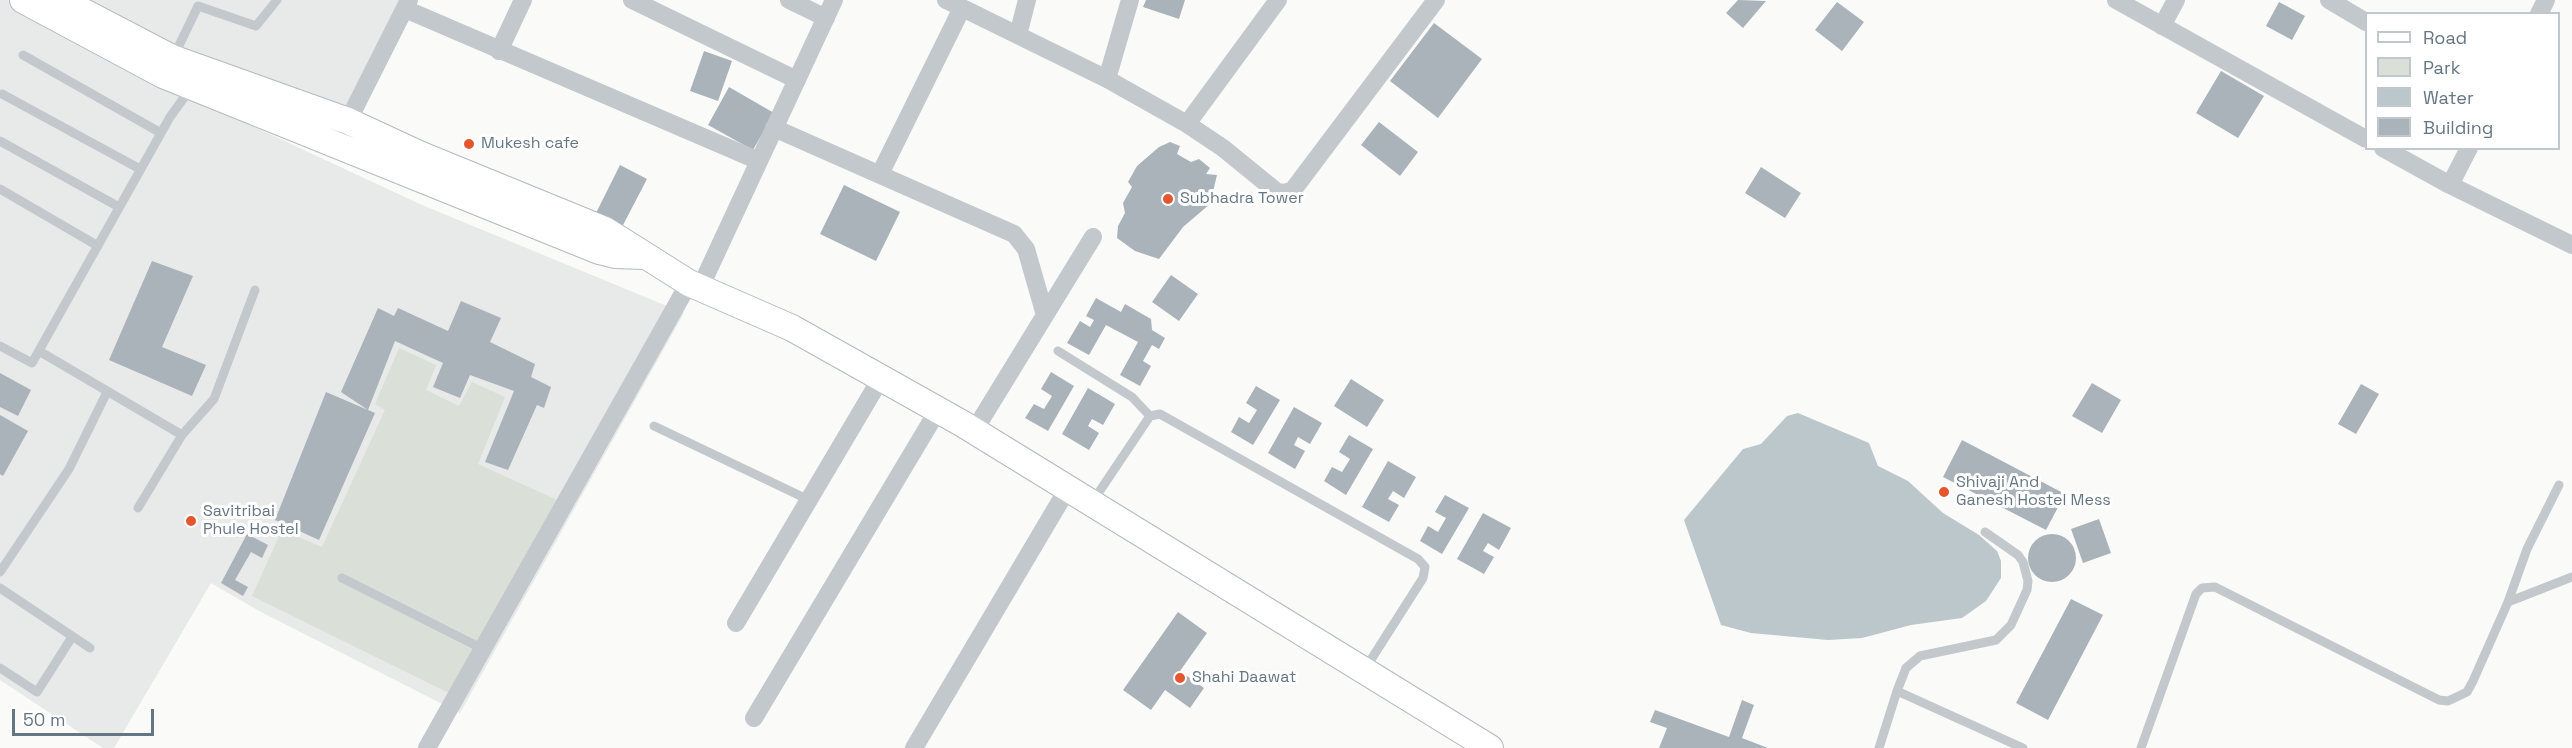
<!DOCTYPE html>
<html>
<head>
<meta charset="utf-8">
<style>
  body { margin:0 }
  #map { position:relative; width:2572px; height:748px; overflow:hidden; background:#fafaf8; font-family:"Space Grotesk",sans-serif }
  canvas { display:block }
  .legend { position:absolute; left:2365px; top:12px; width:195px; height:138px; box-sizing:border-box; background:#fff; border:2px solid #c1c8cd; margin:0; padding:8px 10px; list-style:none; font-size:18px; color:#657683 }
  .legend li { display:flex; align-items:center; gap:12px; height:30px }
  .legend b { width:30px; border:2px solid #c1c8cd }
  .scale { position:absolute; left:12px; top:709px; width:142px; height:27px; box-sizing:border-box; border:3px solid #657683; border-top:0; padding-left:8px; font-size:18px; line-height:21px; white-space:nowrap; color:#657683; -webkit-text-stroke:4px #fff; paint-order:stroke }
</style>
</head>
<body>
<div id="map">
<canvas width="2572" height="748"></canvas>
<ul class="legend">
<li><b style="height:8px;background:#fff"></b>Road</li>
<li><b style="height:16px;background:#dadfd7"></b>Park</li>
<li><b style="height:16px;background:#bbc7cb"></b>Water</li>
<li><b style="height:16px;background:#aab3b9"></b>Building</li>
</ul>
<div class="scale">50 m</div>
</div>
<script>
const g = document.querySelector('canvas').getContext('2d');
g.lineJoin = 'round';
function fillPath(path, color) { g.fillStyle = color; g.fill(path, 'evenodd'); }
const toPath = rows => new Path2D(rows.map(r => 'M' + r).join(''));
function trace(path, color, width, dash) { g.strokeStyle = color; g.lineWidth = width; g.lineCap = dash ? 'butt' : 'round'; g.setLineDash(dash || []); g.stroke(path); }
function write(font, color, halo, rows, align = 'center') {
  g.font = font + ' "Space Grotesk",sans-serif'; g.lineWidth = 6; g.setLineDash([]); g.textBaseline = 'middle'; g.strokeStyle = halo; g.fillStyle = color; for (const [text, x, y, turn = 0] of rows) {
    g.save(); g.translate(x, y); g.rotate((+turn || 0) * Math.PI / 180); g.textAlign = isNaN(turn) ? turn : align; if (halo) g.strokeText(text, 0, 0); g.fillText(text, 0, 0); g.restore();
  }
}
fillPath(toPath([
  [0,0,8,0,143,75,422,205,684,313,460,713,259,611,211,583,114,748,103,748,0,680],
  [71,0,401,0,347,126]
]), '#e8e9e9');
fillPath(toPath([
  [399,348,436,365,426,390,459,406,472,382,505,397,478,464,566,504,459,698,252,596,282,530,322,547,385,410,375,404]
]), '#dadfd7');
fillPath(toPath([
  [1798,413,1869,443,1878,466,1908,481,1943,513,1979,535,1997,551,2001,561,2001,578,1986,601,1962,618,1911,625,1862,638,1828,640,1751,633,1721,625,1684,520,1743,449,1761,444,1787,416]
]), '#bbc7cb');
fillPath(toPath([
  [1146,0,1185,0,1179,19,1143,7],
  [1738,0,1766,1,1743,28,1726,13],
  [1837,2,1864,22,1842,51,1815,30],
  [2279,2,2305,16,2292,40,2266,26],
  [1434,23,1482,59,1438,118,1390,81],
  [704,51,732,61,718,101,690,91],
  [2221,71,2264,96,2238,138,2196,113],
  [729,87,774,113,753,150,708,125],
  [1379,122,1418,152,1400,176,1361,145],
  [1170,142,1180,146,1177,154,1191,162,1199,159,1210,168,1206,174,1217,175,1210,204,1183,227,1159,259,1135,251,1117,238,1118,226,1125,213,1123,203,1132,187,1128,182,1137,166,1159,147],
  [620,165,647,179,622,227,596,213],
  [1761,167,1801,193,1785,218,1745,193],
  [844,185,900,212,876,261,820,234],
  [152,261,193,276,162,347,206,365,192,396,109,360],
  [1171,275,1198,294,1179,321,1152,302],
  [1096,298,1121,312,1125,304,1151,319,1152,330,1165,338,1159,349,1152,345,1143,361,1151,366,1140,386,1120,375,1138,342,1106,325,1089,355,1067,343,1080,321,1090,327,1094,320,1086,316],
  [461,301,501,318,490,342,535,364,531,377,551,387,544,408,537,405,508,470,485,462,514,391,470,375,460,398,433,387,443,363,395,341,368,410,341,392,378,308,394,316,398,308,448,331],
  [1051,372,1074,386,1048,431,1025,418,1034,404,1044,409,1052,396,1041,389],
  [0,373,31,390,18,416,0,407],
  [1351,379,1384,400,1367,427,1334,406],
  [2092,383,2121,400,2102,433,2072,416],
  [2361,384,2379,394,2356,434,2338,424],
  [1256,386,1280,400,1253,445,1231,432,1239,417,1249,423,1257,410,1246,403],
  [1088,388,1115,404,1103,425,1092,419,1088,426,1099,433,1089,450,1062,434],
  [326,392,375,413,319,540,275,520],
  [1294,407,1322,423,1310,444,1298,437,1294,445,1305,451,1295,469,1268,453],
  [0,415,28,431,3,476,0,474],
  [1349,435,1373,449,1346,495,1324,481,1332,467,1342,472,1350,459,1339,452],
  [1962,440,2065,494,2046,530,1943,477],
  [1388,461,1416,477,1404,498,1393,491,1388,499,1399,505,1389,522,1362,507],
  [1445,495,1469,508,1442,554,1420,541,1428,526,1438,532,1446,518,1435,512],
  [1483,513,1511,528,1499,550,1488,543,1483,551,1494,557,1484,574,1457,559],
  [2099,519,2111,553,2083,563,2071,529],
  '2028 558a24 24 0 1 1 48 0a24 24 0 1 1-48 0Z',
  [247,534,268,545,262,558,251,552,235,580,248,587,243,596,221,583],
  [2071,599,2103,615,2048,720,2016,703],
  [1178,612,1207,633,1180,671,1204,688,1190,708,1165,690,1151,710,1123,690],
  [1742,700,1754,705,1742,738,1768,748,1659,748,1667,728,1650,722,1655,710,1729,737]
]), '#aab3b9');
const secondary = toPath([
  [23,0,163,75,599,251,615,255,644,256],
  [61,0,172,58,348,121,419,154,605,230,689,283,792,328,963,424,1490,748]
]);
trace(secondary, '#b3babf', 28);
trace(toPath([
  [23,55,161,133],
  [174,56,198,6,256,26,277,0],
  [2,94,140,169],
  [0,141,119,207],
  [0,189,98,246],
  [0,346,32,363,170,117,191,88],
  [39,351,182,435,214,399,255,290],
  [1058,351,1132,397,1150,416],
  [654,426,809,500],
  [1093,501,1150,416,1160,414,1418,559,1425,567,1423,578,1365,669],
  [138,508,182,435],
  [0,572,69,469,107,392],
  [342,578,483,649],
  [0,588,90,648],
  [2508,602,2527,549,2559,485],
  [0,668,37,692,72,637],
  [1897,691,1906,668,1920,656,1996,640,2011,625,2027,590,2028,581,2023,562,2018,555,1985,532],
  [1879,748,1897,691,2023,748],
  [2141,748,2196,594,2202,588,2215,587,2439,700,2448,701,2467,692,2473,681,2508,602,2572,577]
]), '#c3c8cc', 9);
trace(toPath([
  [632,0,797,80],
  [789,0,826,18],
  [946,0,1107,79,1187,124,1223,148,1277,192,1285,193,1293,190,1436,0],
  [2116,0,2366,139],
  [2329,0,2366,22],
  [405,9,759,161],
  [2539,14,2546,0],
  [2162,26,2176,0],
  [1018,35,1027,0],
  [499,51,523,0],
  [1107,79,1130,0],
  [348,121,409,0],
  [1187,124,1278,0],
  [774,128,1014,234,1026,249,1045,315],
  [2383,148,2450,185,2572,245],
  [880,174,962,8],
  [2450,185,2469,148],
  [700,288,834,0],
  [974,431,1093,237],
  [736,623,881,378],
  [754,718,938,410],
  [427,748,689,283],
  [914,748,1068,488]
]), '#c3c8cc', 18);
trace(secondary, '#fff', 26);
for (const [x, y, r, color] of [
  [469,144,6,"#e4572e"],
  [1168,199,6,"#e4572e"],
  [1944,492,6,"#e4572e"],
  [191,521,6,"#e4572e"],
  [1180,678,6,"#e4572e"]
]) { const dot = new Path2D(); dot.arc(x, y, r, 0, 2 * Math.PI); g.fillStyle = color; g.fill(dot); trace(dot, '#fff', 2); }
write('16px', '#657683', '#fff', [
  ["Mukesh cafe",481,144],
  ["Subhadra Tower",1180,199],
  ["Shivaji And",1956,483],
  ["Ganesh Hostel Mess",1956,501],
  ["Savitribai",203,512],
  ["Phule Hostel",203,530],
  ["Shahi Daawat",1192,678]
], 'left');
</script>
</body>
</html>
